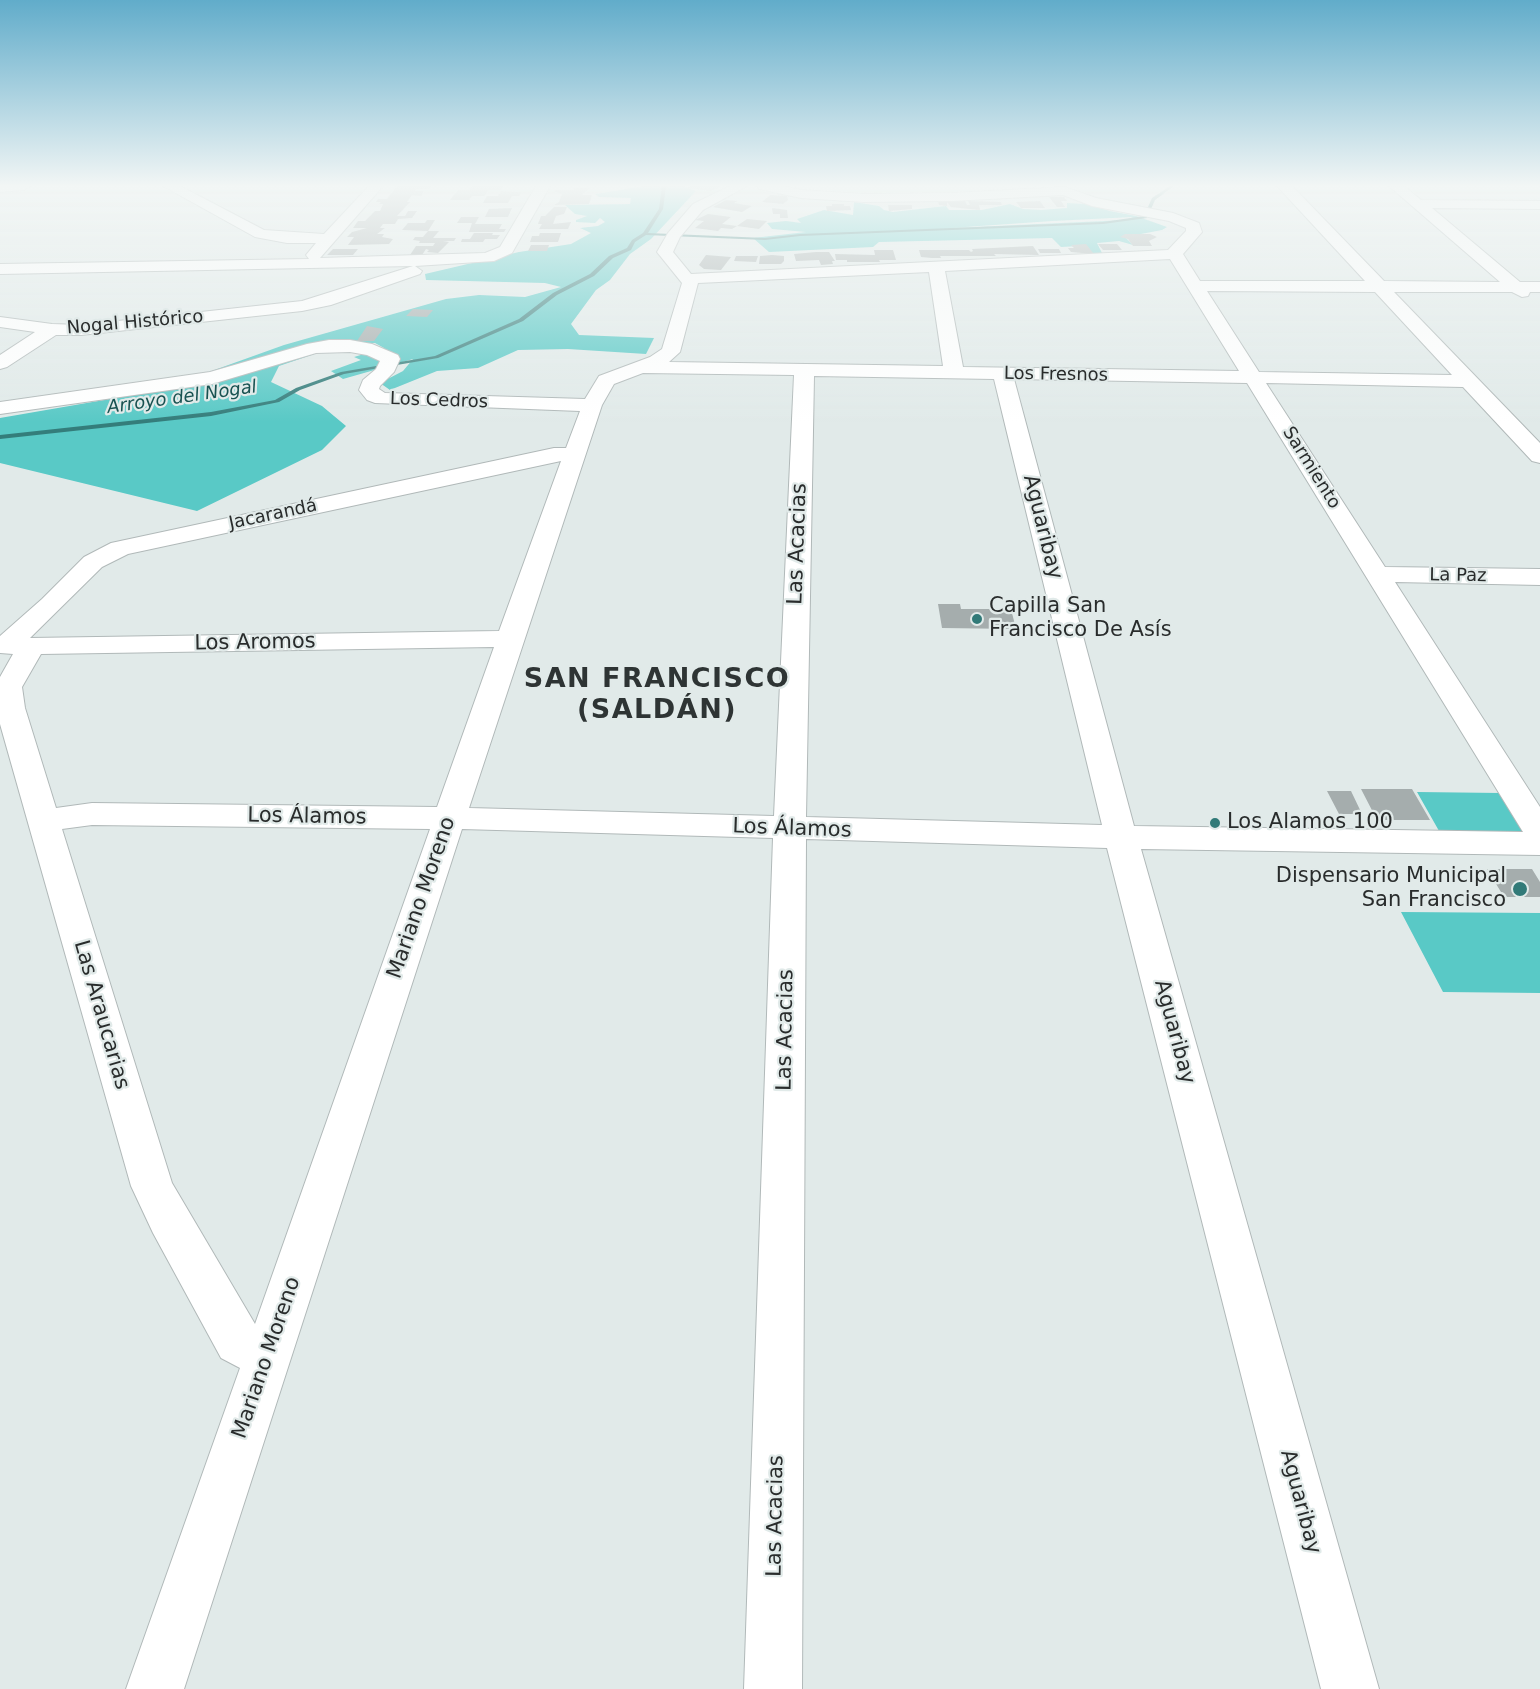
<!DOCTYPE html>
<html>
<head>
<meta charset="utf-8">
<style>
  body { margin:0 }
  canvas { display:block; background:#e1eae9 }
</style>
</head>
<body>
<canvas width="1540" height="1689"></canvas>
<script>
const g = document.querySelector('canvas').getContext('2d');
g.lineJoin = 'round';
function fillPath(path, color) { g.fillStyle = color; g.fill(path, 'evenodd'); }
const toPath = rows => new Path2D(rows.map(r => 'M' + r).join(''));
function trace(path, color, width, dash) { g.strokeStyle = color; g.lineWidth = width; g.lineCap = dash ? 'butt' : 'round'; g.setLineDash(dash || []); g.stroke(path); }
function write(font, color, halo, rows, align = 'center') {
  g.font = font + ' "DejaVu Sans",sans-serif'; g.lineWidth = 4.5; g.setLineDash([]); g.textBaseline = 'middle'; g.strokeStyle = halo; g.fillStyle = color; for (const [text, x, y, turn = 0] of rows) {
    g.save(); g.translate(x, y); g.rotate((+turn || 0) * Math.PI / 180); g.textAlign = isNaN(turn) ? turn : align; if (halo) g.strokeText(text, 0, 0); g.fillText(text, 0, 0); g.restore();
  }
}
fillPath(toPath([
  [645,186,684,186,696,191,651,239,630,254,610,280,596,290,571,324,579,335,654,338,646,354,568,349,518,350,478,368,437,371,390,390,380,383,403,371,413,359,343,379,331,371,361,360,354,357,384,348,375,343,347,343,279,366,271,382,322,406,346,426,322,450,197,511,0,463,0,418,156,391,284,345,446,299,479,295,525,297,561,287,545,283,426,280,425,274,519,252,571,244,591,233,580,228,598,226,605,222,600,218,595,223,576,222,576,220,587,216,575,214,565,205,630,204,631,198,599,197,595,194],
  [854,202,879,206,884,210,893,212,946,206,949,210,982,210,1010,204,1023,209,1041,210,1067,208,1067,203,1086,204,1110,211,1136,216,1167,227,1162,230,1125,237,1133,245,1119,241,1097,243,1102,253,1090,253,1079,246,1061,247,1052,238,879,242,873,247,769,252,753,238,806,232,772,229,767,223,786,221,801,223,797,219,824,210,853,215],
  [1133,217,1126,220,951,228,1052,221],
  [1417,792,1501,793,1530,840,1443,838],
  [1401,912,1540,913,1540,993,1443,992]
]), '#59c9c6');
fillPath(toPath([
  [662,186,666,186,663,209,648,233,765,238,800,234,1103,222,1144,216,1152,198,1170,186,1174,186,1155,200,1147,218,1103,224,800,236,765,240,646,235,635,242,631,250,613,258,594,276,557,295,523,321,438,358,344,374,300,390,279,402,211,416,0,439,0,435,211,412,275,400,296,388,341,372,435,356,519,319,553,293,590,274,609,256,627,248,632,240,643,233,659,209,662,186]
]), '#347d7b');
fillPath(toPath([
  [397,186,431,186,429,189,416,189,415,191,424,191,421,196,412,195,407,202,410,202,397,216,405,216,408,211,417,211,412,218,398,219,395,224,383,224,380,228,385,228,377,234,384,234,382,237,393,239,389,244,348,245,354,237,347,237,352,232,367,228,353,228,358,221,365,221,375,211,380,211,383,204,379,204,381,202,376,202,378,199,387,199],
  [472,186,503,186,501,190,489,190,484,196,472,196,469,200,450,200,458,190,469,190],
  [691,186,721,186,711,191,687,188],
  [575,188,590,188,582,195,592,195,589,204,554,205,559,202,562,194,554,192,555,190,574,190],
  [501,191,521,192,519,196,512,196,508,203,483,203,487,196,498,196],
  [770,195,787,196,788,200,783,204,762,202],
  [1049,197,1064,197,1067,201,1061,201,1065,207,1057,207],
  [726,200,737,201,734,203,752,206,742,212,713,207],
  [946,200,965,201,967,205,970,205,968,201,1001,202,1002,205,979,205,980,210,951,207,947,202,947,206,939,205,938,202,947,202],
  [1040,201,1045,208,1021,208,1016,202],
  [832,204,844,204,844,206,850,206,851,210,827,211,826,206,832,206],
  [888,205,912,205,912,209,889,211],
  [554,207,567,207,564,214,556,216,553,224,571,222,568,229,539,229,542,224,538,224,541,216,545,216],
  [512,208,508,217,485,217,489,209],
  [772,208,787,210,788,218,780,218,780,214,773,214],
  [708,214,731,217,722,224,737,226,732,229,721,228,718,231,695,228,704,221,695,220],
  [461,217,479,217,475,224,502,224,499,229,506,229,504,232,469,232,472,223,457,223],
  [747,219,767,221,759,229,737,226],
  [427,220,435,220,428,231,402,230,408,223,425,223],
  [428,231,439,231,433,238,456,238,454,241,443,241,449,242,438,253,427,252,429,250,426,249,422,255,410,255,416,246,433,246,435,243,419,243,420,241,413,240,415,237,423,237],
  [474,233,493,233,492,235,500,235,497,239,485,239,483,242,461,242,462,239,470,239],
  [540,233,561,233,558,242,530,242,532,236,539,236],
  [1125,234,1150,234,1157,237,1149,241,1152,246,1133,246,1128,239,1120,237],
  [1086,244,1094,254,1071,252,1068,248,1074,248,1071,245],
  [1098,244,1117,244,1122,250,1103,250],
  [531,245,549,245,547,251,528,251],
  [1033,246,1039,255,994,254,996,256,940,256,941,258,932,258,921,257,919,250,969,250,971,252,973,251,972,249],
  [333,249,358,249,353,255,327,255],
  [1038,249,1059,249,1061,253,1040,253],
  [874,250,893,250,896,260,879,260,880,262,847,262,847,260,836,260,835,254,875,255],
  [816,252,829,252,835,261,832,261,833,264,821,265,819,260,796,261,794,254],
  [706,255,731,257,721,270,704,269,699,265],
  [772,255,784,256,784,261,781,264,759,264,760,256],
  [736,256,758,256,756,262,734,261],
  [413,309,433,310,427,317,406,316],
  [367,326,383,329,374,341,357,341],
  [938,604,960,604,961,609,1011,609,1016,629,942,628],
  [1361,789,1412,789,1430,820,1377,820],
  [1327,791,1351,791,1362,814,1339,814],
  [1487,869,1532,869,1540,882,1540,897,1504,897]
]), '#a5adad');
const minor = toPath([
  [0,186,31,186,24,190,0,192,0,186],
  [163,186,180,186,264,230,324,234,369,186,383,186,320,258,485,253,500,247,536,186,550,186,512,253,494,261,415,266,422,271,420,274,331,305,302,311,81,335,56,335,7,367,0,369,0,355,35,332,0,327,0,317,52,324,81,325,302,301,413,266,0,274,0,264,309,259,306,255,316,243,287,243,255,237,163,186],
  [730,186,747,186,703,210,680,237,673,252,691,274,1168,250,1186,231,1186,228,1169,221,1092,206,1063,195,952,201,864,202,801,198,759,189,757,186,783,186,801,190,864,194,952,193,1065,187,1096,198,1173,213,1199,223,1202,232,1183,254,1200,281,1365,281,1277,186,1292,186,1384,281,1500,282,1389,186,1404,186,1421,200,1540,201,1540,209,1432,208,1520,282,1540,282,1540,292,1530,292,1528,296,1522,297,1512,292,1394,292,1540,443,1540,463,1532,461,1463,387,1266,383,1385,567,1540,569,1540,585,1395,582,1540,807,1540,855,1141,849,1379,1689,1321,1689,1107,848,806,839,802,1689,744,1689,773,838,462,829,184,1689,126,1689,240,1368,221,1358,153,1233,131,1186,0,724,0,677,13,654,0,653,0,636,42,599,84,557,111,543,554,448,566,448,580,411,375,403,367,400,359,390,363,380,376,369,380,361,367,355,350,352,316,353,212,384,0,414,0,402,210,372,307,344,329,340,350,340,372,344,398,355,400,359,394,372,380,386,379,389,385,393,585,399,599,376,650,357,662,349,682,283,657,252,668,233,693,204,730,186],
  [1170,259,1239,371,963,367,945,271,1170,259],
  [929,272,943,366,669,362,680,352,698,283,929,272],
  [1207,291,1375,292,1452,375,1259,372,1207,291],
  [643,373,794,375,774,816,469,808,602,405,614,384,643,373],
  [814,376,994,379,1102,825,806,817,814,376],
  [1014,379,1247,383,1523,832,1134,826,1014,379],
  [561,461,499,631,30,638,102,567,128,554,561,461],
  [494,647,437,807,92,803,56,808,25,708,22,687,41,654,494,647],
  [92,825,430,829,255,1324,172,1183,62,829,92,825]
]);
trace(minor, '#b1b9b9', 2);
fillPath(minor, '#fff');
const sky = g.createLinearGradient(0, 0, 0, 422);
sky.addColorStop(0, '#61acca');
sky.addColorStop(0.44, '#f2f6f5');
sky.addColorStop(1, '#f2f6f500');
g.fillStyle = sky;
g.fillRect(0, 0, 1540, 422);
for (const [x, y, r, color] of [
  [977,619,6,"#317a78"],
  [1215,823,6,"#317a78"],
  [1520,889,8,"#317a78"]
]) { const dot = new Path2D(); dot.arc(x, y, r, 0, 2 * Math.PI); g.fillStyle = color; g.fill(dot); trace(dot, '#e1eae9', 2); }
write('18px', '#292c2c', '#e1eae9', [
  ["Nogal Histórico",135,323,-5],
  ["Los Fresnos",1056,375,1],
  ["Los Cedros",439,401,2],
  ["Sarmiento",1311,468,58],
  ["Jacarandá",273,515,-12],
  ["La Paz",1458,576,1]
]);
write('italic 18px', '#185251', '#e1eae9', [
  ["Arroyo del Nogal",182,398,-8]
]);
write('21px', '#292c2c', '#e1eae9', [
  ["Aguaribay",1042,527,76],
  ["Las Acacias",798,544,-88],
  ["Los Aromos",255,643,-1],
  ["Los Álamos",307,817,1],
  ["Los Álamos",792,829,2],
  ["Mariano Moreno",422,898,-71],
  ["Las Araucarias",101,1015,74],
  ["Las Acacias",786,1030,-89],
  ["Aguaribay",1174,1032,75],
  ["Mariano Moreno",267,1358,-71],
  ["Aguaribay",1300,1502,75],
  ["Las Acacias",776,1516,-89]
]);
write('21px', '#292c2c', '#e1eae9', [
  ["Capilla San",989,607],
  ["Francisco De Asís",989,631],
  ["Los Alamos 100",1227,823],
  ["Dispensario Municipal",1506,877,"right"],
  ["San Francisco",1506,901,"right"]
], 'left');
g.letterSpacing = '1.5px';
write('bold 27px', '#2e3434', '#e1eae9', [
  ["SAN FRANCISCO",657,680],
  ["(SALDÁN)",657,711]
]);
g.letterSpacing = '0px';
</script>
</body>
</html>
